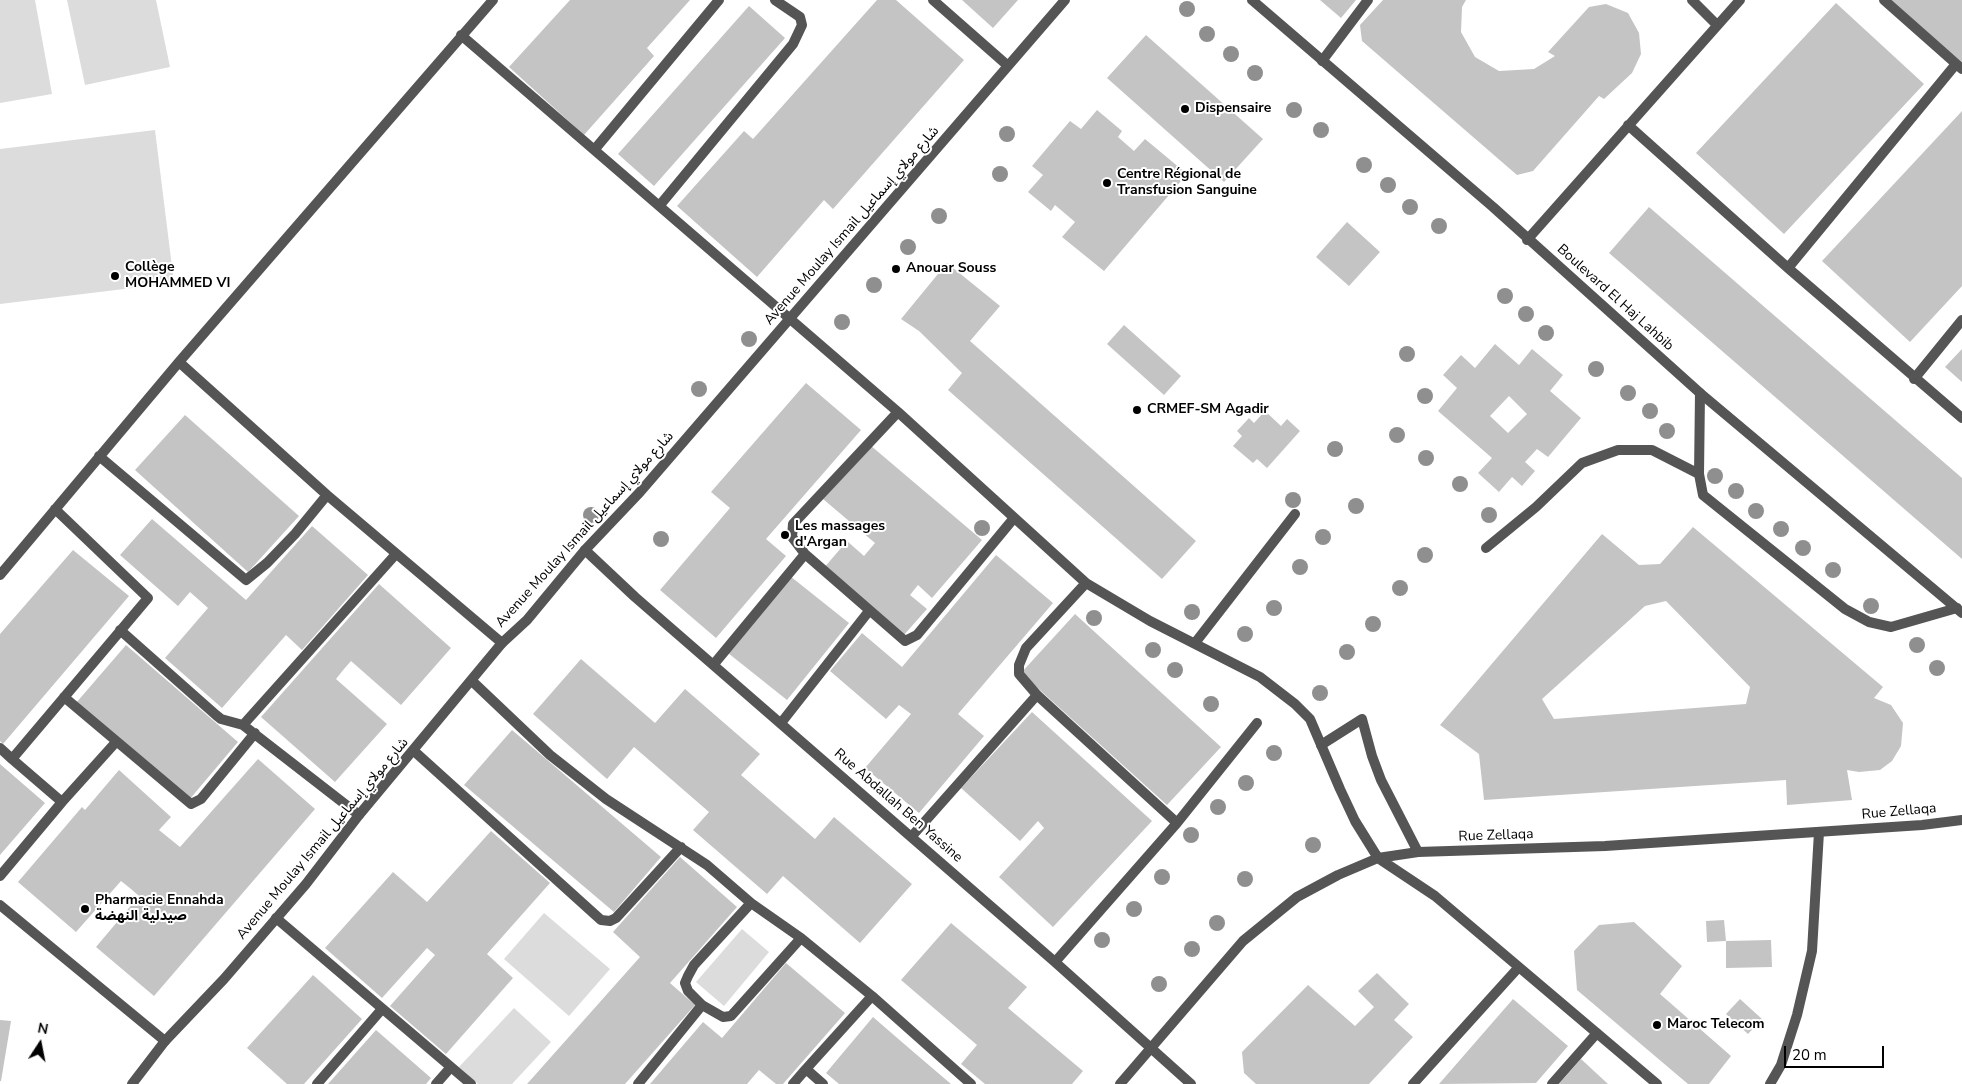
<!DOCTYPE html>
<html>
<head>
<meta charset="utf-8">
<style>
  body { margin:0 }
  #map { position:relative; width:1962px; height:1084px; overflow:hidden; background:#fff; font-family:"Nunito Sans",sans-serif }
  canvas { display:block }
  .north { position:absolute; left:15px; top:1019px; width:50px; height:50px; -webkit-text-stroke:4px #fff; paint-order:stroke; rotate:11deg; font-size:14px; font-weight:700; line-height:20px; text-align:center; color:#000 }
  .north::after { content:''; display:block; margin:auto; width:18px; height:22px; background:#000; clip-path:polygon(50% 0,100% 100%,50% 72%,0 100%) }
  .scale { position:absolute; left:1784px; top:1046px; width:100px; height:22px; box-sizing:border-box; border:2px solid #000; border-top:0; padding-left:6px; font-size:15px; line-height:18px; white-space:nowrap; color:#000; -webkit-text-stroke:4px #fff; paint-order:stroke }
</style>
</head>
<body>
<div id="map">
<canvas width="1962" height="1084"></canvas>
<div class="north">N</div>
<div class="scale">20 m</div>
</div>
<script>
const g = document.querySelector('canvas').getContext('2d');
g.lineJoin = 'round';
function fillPath(path, color) { g.fillStyle = color; g.fill(path, 'evenodd'); }
const toPath = rows => new Path2D(rows.map(r => 'M' + r).join(''));
function trace(path, color, width, dash) { g.strokeStyle = color; g.lineWidth = width; g.lineCap = dash ? 'butt' : 'round'; g.setLineDash(dash || []); g.stroke(path); }
function write(font, color, halo, rows, align = 'center') {
  g.font = font + ' "Nunito Sans","Noto Sans Arabic",sans-serif'; g.lineWidth = 4; g.setLineDash([]); g.textBaseline = 'middle'; g.strokeStyle = halo; g.fillStyle = color; for (const [text, x, y, turn = 0] of rows) {
    g.save(); g.translate(x, y); g.rotate((+turn || 0) * Math.PI / 180); g.textAlign = isNaN(turn) ? turn : align; if (halo) g.strokeText(text, 0, 0); g.fillText(text, 0, 0); g.restore();
  }
}
fillPath(toPath([
  [0,0,35,0,52,94,0,103],
  [67,0,156,0,170,67,85,85],
  [155,130,174,283,0,304,0,149],
  [544,913,610,969,569,1016,504,959],
  [742,929,769,952,724,1006,696,982],
  [514,1008,551,1042,512,1084,478,1084,459,1067]
]), '#dcdcdc');
fillPath(toPath([
  [570,0,690,0,647,48,654,56,584,135,509,67],
  [877,0,896,0,964,60,833,209,824,200,757,277,677,206,744,131,753,139],
  [962,0,1018,0,993,28],
  [1320,0,1356,0,1341,18],
  [1383,0,1466,0,1462,7,1461,32,1475,57,1499,71,1534,69,1555,56,1548,52,1589,7,1606,4,1628,13,1639,33,1641,54,1632,73,1604,99,1599,96,1533,171,1517,175,1362,41,1360,25],
  [1889,0,1962,0,1962,62],
  [1836,3,1924,84,1784,234,1696,153],
  [749,6,785,38,654,186,618,154],
  [1146,35,1263,139,1224,182,1107,78],
  [1097,110,1122,131,1118,137,1134,151,1145,139,1187,174,1104,271,1062,237,1075,222,1055,205,1051,211,1028,192,1043,175,1032,166,1070,121,1081,129],
  [1962,111,1962,286,1910,342,1822,261],
  [1649,207,1962,478,1962,559,1609,253],
  [1347,222,1380,252,1349,286,1316,257],
  [947,263,1000,306,970,341,1196,541,1162,579,948,390,962,373,919,331,901,319],
  [1124,325,1181,376,1164,395,1107,344],
  [1495,344,1519,365,1532,349,1563,375,1550,391,1581,418,1548,457,1537,449,1525,462,1535,471,1522,486,1512,477,1499,492,1478,473,1492,458,1438,411,1457,388,1443,375,1461,355,1475,368],
  [1509,396,1527,414,1508,433,1490,416],
  [1962,349,1962,382,1945,367],
  [806,383,861,430,766,539,786,556,716,638,660,590,730,508,711,492],
  [1265,411,1281,426,1287,419,1300,431,1267,468,1257,459,1253,463,1233,446,1242,436,1237,431,1249,418,1254,423],
  [185,415,299,516,248,572,135,470],
  [870,445,982,540,932,598,918,585,910,595,927,609,903,636,823,569,847,541,864,556,875,543,823,499],
  [152,519,246,600,312,526,368,575,302,650,286,635,222,708,165,658,208,608,190,592,178,606,120,555],
  [1693,527,1883,687,1874,698,1891,705,1903,723,1901,746,1892,761,1880,770,1859,772,1847,770,1852,800,1787,805,1786,780,1484,800,1479,754,1440,725,1602,534,1639,565,1660,564],
  [1666,601,1750,687,1746,704,1554,719,1542,699,1645,606],
  [73,550,129,596,3,744,0,741,0,634],
  [996,555,1053,603,958,714,984,736,919,813,865,768,911,714,899,705,886,719,830,671,862,633,902,667],
  [790,576,849,623,787,700,728,653],
  [379,584,451,648,401,705,351,661,344,669,336,679,387,724,335,782,261,717],
  [1075,614,1221,747,1167,805,1021,673],
  [126,645,238,742,189,800,76,703],
  [581,659,655,723,685,689,760,754,741,775,815,839,834,817,912,884,860,943,783,876,767,894,693,830,709,812,634,747,607,779,533,714],
  [1032,712,1152,821,1053,927,999,877,1044,828,1038,821,1020,841,961,788],
  [512,730,661,857,614,912,464,785],
  [258,759,315,809,154,996,96,947,139,896,131,889,121,881,76,932,18,882,82,807,85,810,119,770,171,817,159,830,180,847],
  [0,764,45,803,0,855],
  [491,831,550,883,487,954,513,978,446,1054,390,1006,435,955,427,948,382,998,325,948,393,872,427,902],
  [680,857,737,907,670,983,695,1005,625,1084,527,1084,640,957,613,932],
  [1724,920,1726,941,1707,942,1706,921],
  [1634,922,1682,966,1660,994,1731,1056,1709,1084,1688,1084,1577,990,1574,951,1599,925],
  [951,923,1027,987,1008,1008,1083,1071,1072,1084,985,1084,961,1064,977,1045,901,980],
  [1771,940,1772,967,1726,968,1726,941],
  [786,963,845,1013,783,1084,776,1084,759,1070,747,1084,650,1084,703,1022,722,1038],
  [1377,973,1409,1004,1394,1020,1413,1037,1369,1084,1256,1084,1244,1073,1242,1052,1308,985,1355,1026,1374,1007,1358,991],
  [313,975,362,1019,304,1084,287,1084,247,1048],
  [1513,999,1568,1046,1536,1083,1439,1084],
  [1740,999,1762,1019,1748,1034,1726,1014],
  [873,1017,910,1049,951,1084,839,1084,826,1073],
  [0,1020,11,1021,1,1081,0,1081],
  [376,1030,431,1078,426,1084,328,1084],
  [1581,1059,1608,1084,1559,1084]
]), '#c4c4c4');
trace(toPath([
  [1700,393,1699,474,1703,495,1845,609,1869,622,1891,627,1957,608],
  [1486,548,1536,507,1582,463,1618,450,1652,450,1699,474],
  [1321,745,1362,719,1372,756,1381,780,1418,852],
  [1770,1084,1781,1065,1797,1015,1812,951,1819,832]
]), '#555', 10);
trace(toPath([
  [933,0,1007,65],
  [1692,0,1717,25],
  [1884,0,1962,69],
  [461,35,898,412,1086,583,1150,621,1260,677,1295,704,1310,719,1340,789,1355,821,1378,858,1435,896,1657,1084],
  [1322,61,1368,0],
  [1628,125,1788,268,1962,418],
  [595,149,719,0],
  [660,205,793,44,802,25,800,17,775,0],
  [1527,240,1740,0],
  [1788,268,1956,64],
  [179,362,327,495,502,643],
  [1914,379,1962,320],
  [898,412,793,524,792,537,805,554,905,641,917,635,1014,518],
  [99,456,246,580,267,563,295,534,327,495],
  [585,550,635,597,1055,962,1191,1084],
  [0,575,179,362,493,0],
  [1086,583,1026,648,1019,665,1019,674,1037,695,1177,823],
  [120,630,216,715,221,719,243,725],
  [1195,643,1295,514],
  [714,664,805,554],
  [472,681,550,755,606,799,707,865,751,903,801,938,872,996,971,1084],
  [64,697,191,804,201,799,255,733],
  [781,723,869,611],
  [0,748,12,759],
  [414,751,601,920,610,921,616,918,681,847],
  [62,802,116,742],
  [359,815,243,725,396,554],
  [912,836,1037,695],
  [0,876,62,802,12,759,148,598,55,509],
  [751,903,694,965,688,976,685,983,688,991,702,1005,723,1017,731,1016,801,938],
  [0,905,165,1041],
  [276,918,471,1084],
  [1055,962,1177,823,1257,723],
  [317,1084,382,1009],
  [436,1084,451,1067],
  [638,1084,702,1005],
  [793,1084,806,1069],
  [823,1084,806,1069,872,996],
  [1120,1084,1243,941,1297,897,1338,875,1378,858,1418,852,1605,846,1922,825,1962,820],
  [1413,1084,1518,968],
  [1552,1084,1597,1033]
]), '#555', 10);
trace(toPath([
  [1252,0,1493,207,1700,393,1962,613],
  [132,1084,165,1041,224,979,306,884,359,815,502,643,527,620,585,550,640,492,1065,0]
]), '#555', 10);
g.fillStyle = '#8f8f8f';
for (const [x, y] of [
  [1187,9],
  [1207,34],
  [1231,54],
  [1255,73],
  [1294,110],
  [1321,130],
  [1007,134],
  [1364,165],
  [1000,174],
  [1388,185],
  [1410,207],
  [939,216],
  [1439,226],
  [908,247],
  [874,285],
  [1505,296],
  [1526,314],
  [842,322],
  [1546,333],
  [749,339],
  [1407,354],
  [1596,369],
  [699,389],
  [1628,393],
  [1425,396],
  [1650,411],
  [1667,431],
  [1397,435],
  [1335,449],
  [1426,458],
  [1715,476],
  [1460,484],
  [1736,491],
  [1293,500],
  [1356,506],
  [1756,511],
  [591,515],
  [1489,515],
  [982,528],
  [1781,529],
  [1323,537],
  [661,539],
  [1803,548],
  [1425,555],
  [1300,567],
  [1833,570],
  [1400,588],
  [1871,606],
  [1274,608],
  [1192,612],
  [1094,618],
  [1373,624],
  [1245,634],
  [1917,645],
  [1153,650],
  [1347,652],
  [1937,668],
  [1175,670],
  [1320,693],
  [1211,704],
  [1274,753],
  [1246,783],
  [1218,807],
  [1191,835],
  [1313,845],
  [1162,877],
  [1245,879],
  [1134,909],
  [1217,923],
  [1102,940],
  [1192,949],
  [1159,984]
]) { g.beginPath(); g.arc(x, y, 8, 0, 2 * Math.PI); g.fill(); }
for (const [x, y, r, color] of [
  [1185,109,5,"#000"],
  [1107,183,5,"#000"],
  [896,269,5,"#000"],
  [115,276,5,"#000"],
  [1137,410,5,"#000"],
  [785,535,5,"#000"],
  [85,909,5,"#000"],
  [1657,1025,5,"#000"]
]) { const dot = new Path2D(); dot.arc(x, y, r, 0, 2 * Math.PI); g.fillStyle = color; g.fill(dot); trace(dot, '#fff', 2); }
write('bold 14px', '#000', '#fff', [
  ["Dispensaire",1195,109],
  ["Centre Régional de",1117,175],
  ["Transfusion Sanguine",1117,191],
  ["Collège",125,268],
  ["MOHAMMED VI",125,284],
  ["Anouar Souss",906,269],
  ["CRMEF-SM Agadir",1147,410],
  ["Les massages",795,527],
  ["d'Argan",795,543],
  ["Pharmacie Ennahda",95,901],
  ["صيدلية النهضة",95,917],
  ["Maroc Telecom",1667,1025]
], 'left');
write('14px', '#000', '#fff', [
  ["Avenue Moulay Ismail شارع مولاي إسماعيل",852,226,-49],
  ["Boulevard El Haj Lahbib",1615,298,42],
  ["Avenue Moulay Ismail شارع مولاي إسماعيل",585,530,-48],
  ["Rue Abdallah Ben Yassine",898,806,41],
  ["Rue Zellaqa",1899,812,-5],
  ["Rue Zellaqa",1496,836,-2],
  ["Avenue Moulay Ismail شارع مولاي إسماعيل",323,839,-50]
]);
</script>
</body>
</html>
